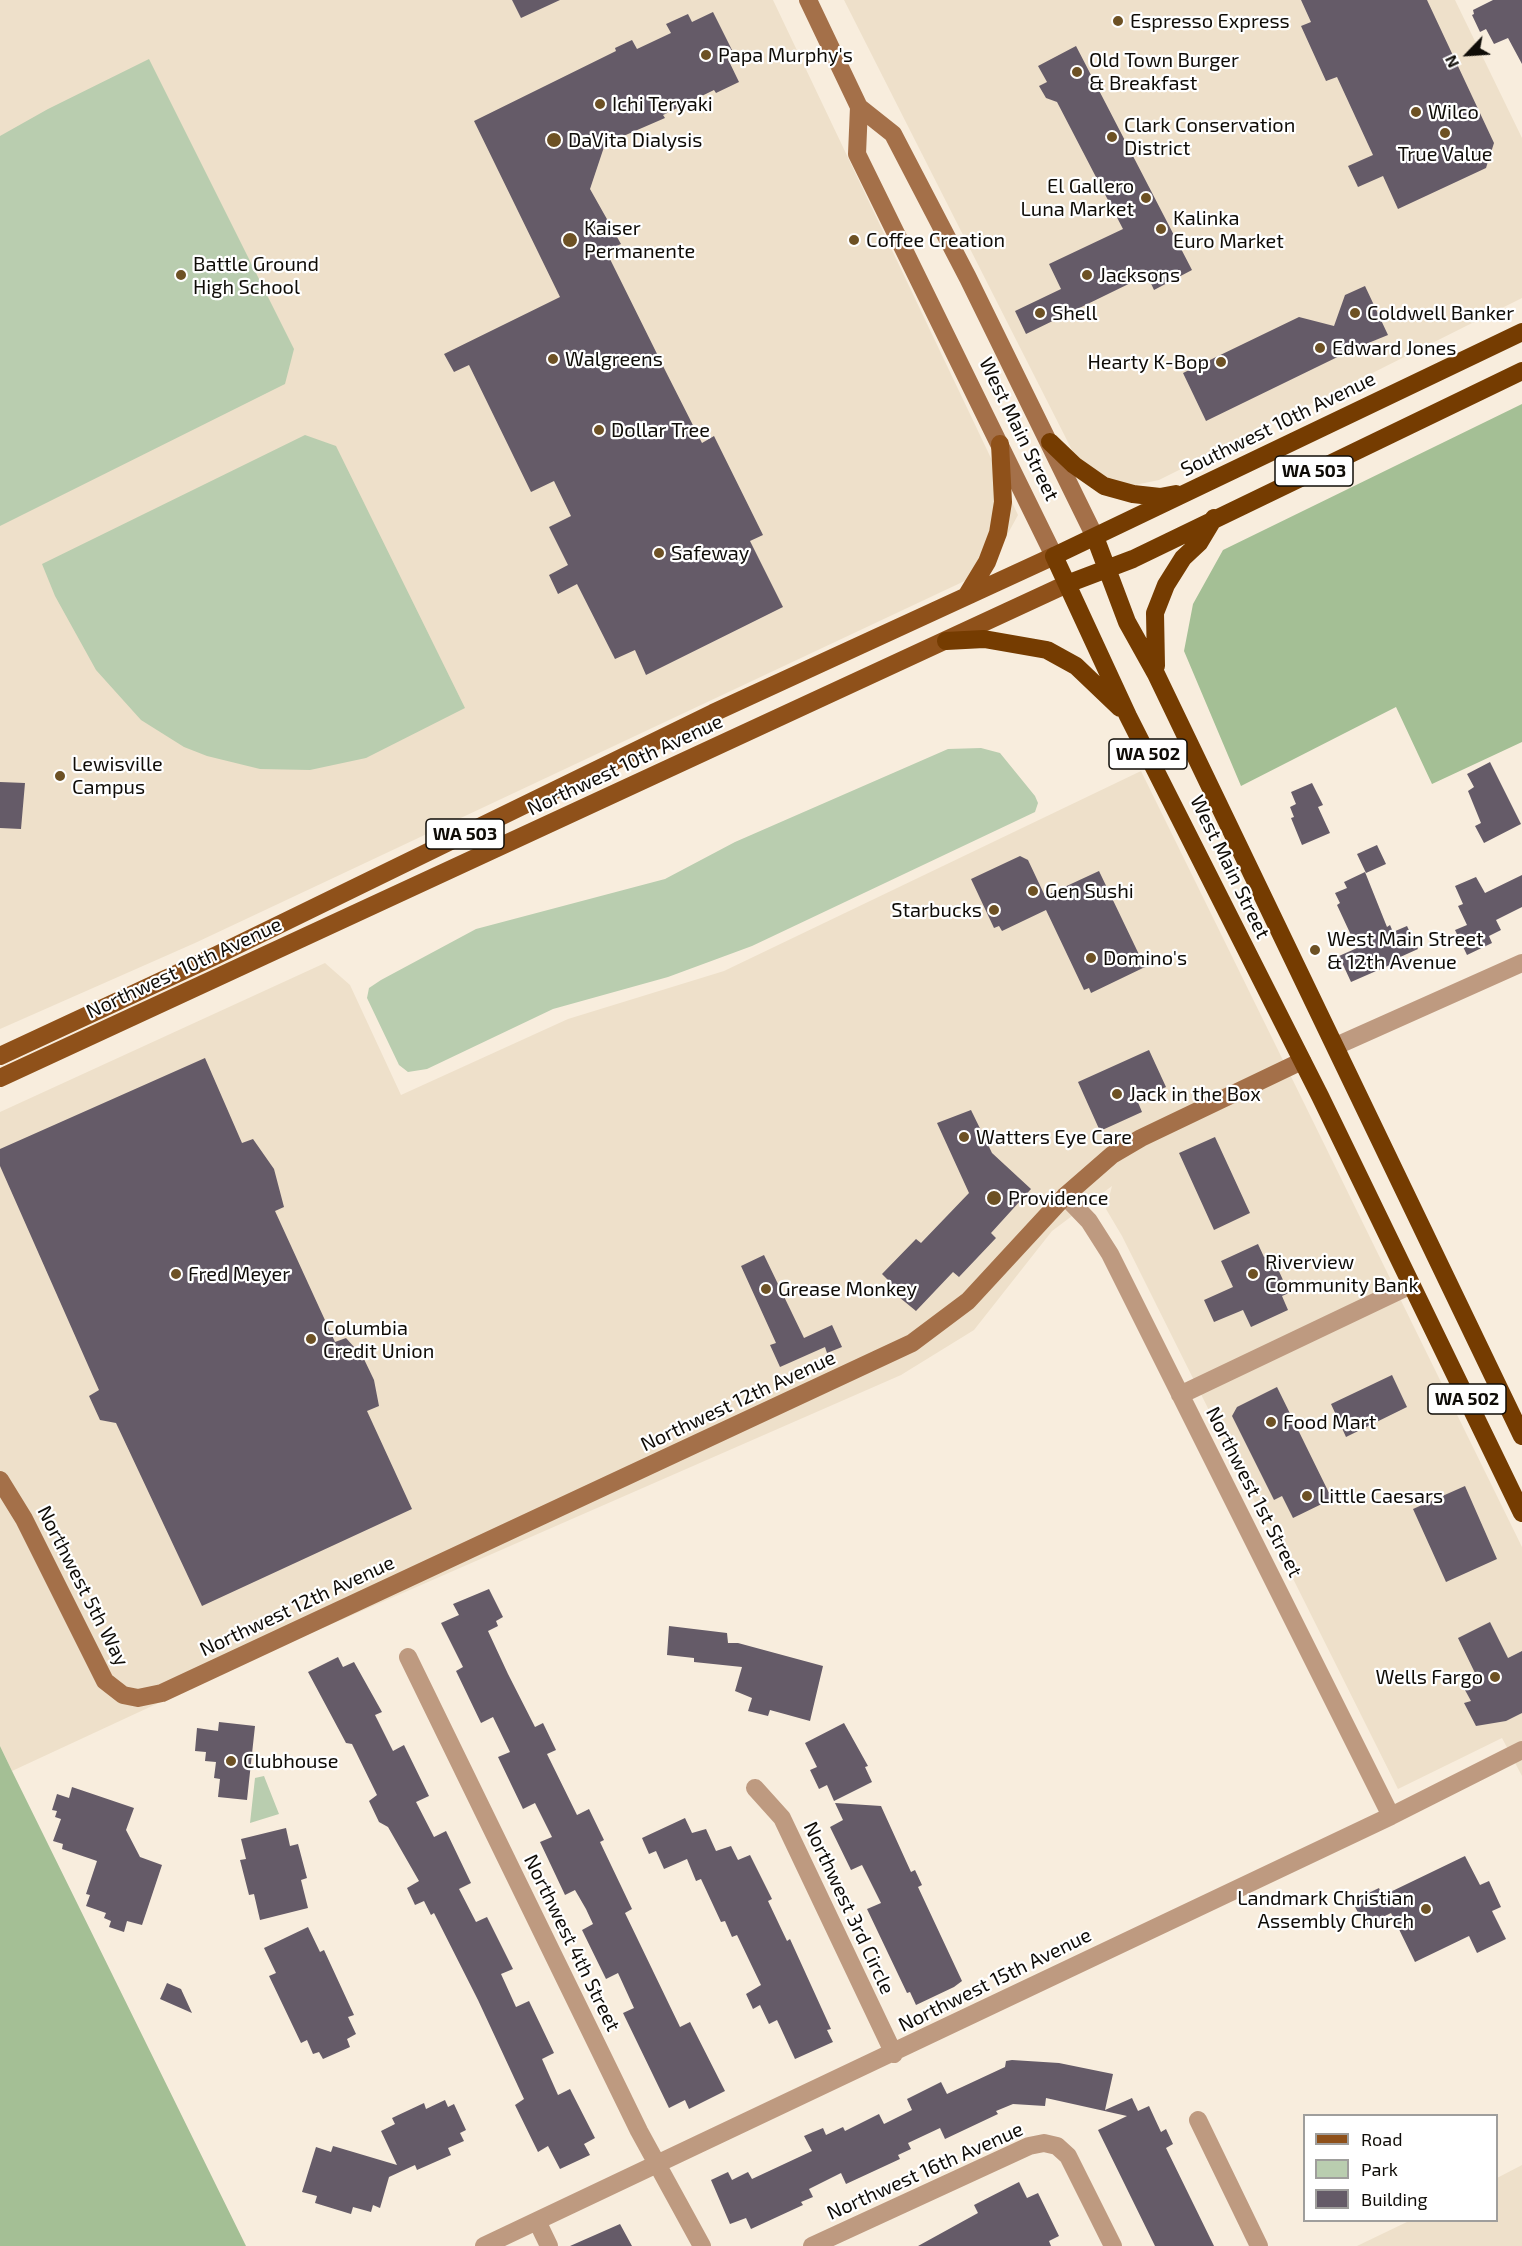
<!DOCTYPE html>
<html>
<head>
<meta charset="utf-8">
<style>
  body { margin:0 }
  #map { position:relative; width:1522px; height:2246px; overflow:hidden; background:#f8eddd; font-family:"Exo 2",sans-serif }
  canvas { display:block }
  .legend { position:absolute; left:1303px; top:2114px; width:195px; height:108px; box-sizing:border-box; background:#fff; border:2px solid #9f9e9c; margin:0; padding:8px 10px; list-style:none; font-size:18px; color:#0f0c07 }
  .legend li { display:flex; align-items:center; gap:12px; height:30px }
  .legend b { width:30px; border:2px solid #9f9e9c }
  .north { position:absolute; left:1438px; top:24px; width:60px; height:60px; -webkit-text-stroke:4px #fff; paint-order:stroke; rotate:245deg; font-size:16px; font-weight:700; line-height:24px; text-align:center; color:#0f0c07 }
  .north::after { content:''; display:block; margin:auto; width:21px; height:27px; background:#0f0c07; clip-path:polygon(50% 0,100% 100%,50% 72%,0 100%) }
</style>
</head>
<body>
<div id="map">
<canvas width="1522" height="2246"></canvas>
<ul class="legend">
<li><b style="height:8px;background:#8f511a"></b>Road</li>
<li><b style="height:16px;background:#b9cdaf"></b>Park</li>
<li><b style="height:16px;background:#655b68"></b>Building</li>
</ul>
<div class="north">N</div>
</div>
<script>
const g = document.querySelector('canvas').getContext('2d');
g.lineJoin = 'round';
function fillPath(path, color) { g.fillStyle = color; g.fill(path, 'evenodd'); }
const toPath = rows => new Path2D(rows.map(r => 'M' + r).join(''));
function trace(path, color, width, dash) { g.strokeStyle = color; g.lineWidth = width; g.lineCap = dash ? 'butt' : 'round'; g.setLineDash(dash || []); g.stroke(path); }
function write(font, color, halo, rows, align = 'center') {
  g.font = font + ' "Exo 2",sans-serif'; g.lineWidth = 4.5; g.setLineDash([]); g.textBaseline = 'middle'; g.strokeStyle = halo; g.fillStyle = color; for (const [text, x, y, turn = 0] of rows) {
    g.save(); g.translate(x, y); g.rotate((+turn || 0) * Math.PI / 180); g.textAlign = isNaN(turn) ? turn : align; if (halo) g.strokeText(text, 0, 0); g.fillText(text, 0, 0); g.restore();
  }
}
fillPath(toPath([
  [0,0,773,0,1018,515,988,570,195,943,0,1029],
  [844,0,1455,0,1522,138,1522,298,1159,480,1135,485,1109,482,1078,462],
  [1141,771,1522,1547,1522,1776,1502,1738,1398,1789,1122,1236,1106,1209,1112,1186,1052,1231,974,1330,901,1375,277,1648,12,1771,0,1746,0,1112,325,963,350,985,401,1095,568,1019,724,971],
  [1522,2165,1522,2246,1357,2246,1409,2221,1496,2220,1497,2178]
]), '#eee0ca');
fillPath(toPath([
  [149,59,294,349,285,384,0,526,0,136,48,109],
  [305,435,336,446,465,708,366,758,310,770,260,769,207,756,184,747,141,720,96,670,55,596,42,564],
  [981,748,1000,753,1035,796,1038,803,1035,812,752,946,668,977,553,1009,427,1069,408,1072,399,1065,367,998,369,988,381,980,476,929,665,879,735,842,948,749],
  [264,1776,279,1814,250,1823,255,1778]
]), '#b9cdaf');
fillPath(toPath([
  [1522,404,1522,742,1432,784,1396,707,1241,786,1184,651,1193,604,1223,550],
  [0,1746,12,1771,246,2246,0,2246]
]), '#a4bf95');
fillPath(toPath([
  [512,0,560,0,521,18],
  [1301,0,1427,0,1494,143,1486,168,1398,209,1383,176,1358,187,1348,166,1373,155,1337,77,1326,81,1301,26,1311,22],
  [1493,0,1522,0,1522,64,1508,38,1494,44,1486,29,1480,32,1472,15,1474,14,1473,10],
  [713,12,732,50,725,53,739,82,716,93,714,90,663,115,665,118,605,144,590,189,621,244,606,251,666,372,702,443,714,436,763,535,750,541,783,607,646,675,635,650,615,659,577,584,558,594,549,575,568,565,549,527,571,516,554,481,531,492,469,365,454,372,444,354,560,297,474,121,616,51,615,48,632,40,637,49,671,33,666,24,688,14,692,22],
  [1076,46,1192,270,1154,290,1147,275,1026,334,1015,311,1061,289,1049,264,1123,229,1057,102,1046,98,1039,86,1047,82,1038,66],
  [1365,286,1388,335,1356,348,1206,421,1183,373,1299,317,1334,326,1345,295],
  [1490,762,1521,824,1484,843,1475,826,1481,823,1468,791,1474,787,1467,774],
  [0,782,25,783,21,829,0,828],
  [1312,783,1323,805,1318,807,1330,833,1302,845,1291,818,1294,817,1290,807,1296,804,1291,792],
  [1377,845,1386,864,1366,873,1357,854],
  [1020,856,1028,860,1045,896,1099,871,1145,967,1091,993,1089,988,1084,990,1046,910,1002,931,999,926,994,928,971,879],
  [1365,872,1387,927,1390,925,1393,932,1407,926,1418,949,1398,958,1399,961,1351,982,1339,956,1357,948,1337,905,1340,903,1335,893,1347,888,1344,882],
  [1522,875,1522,907,1496,920,1501,930,1489,936,1492,943,1467,955,1455,930,1467,925,1458,906,1463,904,1455,886,1476,877,1485,893],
  [1149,1050,1166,1087,1137,1100,1142,1112,1100,1131,1078,1082],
  [205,1058,242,1143,253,1139,274,1169,284,1207,275,1211,335,1342,346,1338,363,1357,374,1380,379,1406,367,1411,412,1509,202,1606,116,1423,100,1420,89,1396,99,1390,0,1166,0,1149],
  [971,1110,992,1153,1031,1189,991,1233,996,1238,959,1277,953,1272,916,1311,888,1288,892,1284,882,1274,916,1239,921,1243,969,1193,937,1123],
  [1215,1137,1250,1213,1214,1230,1179,1153],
  [1258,1244,1264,1257,1271,1254,1289,1293,1282,1296,1288,1310,1251,1327,1243,1310,1214,1322,1204,1300,1233,1287,1221,1261],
  [764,1255,804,1338,832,1325,842,1347,827,1353,825,1347,780,1367,770,1345,776,1343,741,1266],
  [1392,1375,1407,1407,1346,1437,1331,1404],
  [1277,1387,1332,1499,1293,1518,1282,1496,1274,1500,1232,1416,1237,1407],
  [1465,1486,1497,1559,1446,1582,1413,1509],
  [489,1589,503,1617,496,1621,498,1626,488,1631,508,1674,535,1727,543,1723,556,1750,547,1754,577,1815,589,1809,604,1840,600,1842,632,1909,625,1913,680,2027,690,2022,725,2091,689,2109,685,2100,669,2108,623,2013,634,2008,618,1973,606,1979,582,1930,593,1924,586,1909,575,1890,565,1895,540,1842,552,1837,535,1803,523,1809,498,1757,510,1752,493,1717,481,1723,456,1671,463,1667,441,1623,459,1615,453,1604],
  [1490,1622,1508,1658,1522,1651,1522,1713,1506,1721,1476,1726,1464,1703,1471,1701,1460,1681,1475,1673,1458,1638],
  [669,1626,727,1633,728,1643,738,1643,823,1666,810,1721,770,1710,768,1716,748,1711,752,1698,735,1691,742,1667,694,1662,694,1658,667,1655],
  [338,1657,343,1667,354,1662,382,1712,375,1715,393,1751,404,1745,429,1796,416,1802,434,1837,446,1831,471,1883,459,1889,476,1922,487,1917,513,1969,501,1974,516,2007,529,2001,554,2053,542,2059,558,2095,570,2089,595,2138,584,2144,590,2155,560,2169,548,2146,538,2152,515,2105,524,2099,478,2000,434,1913,431,1915,424,1901,415,1905,407,1888,419,1881,388,1827,379,1822,369,1801,377,1795,352,1744,346,1743,308,1672],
  [219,1722,255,1726,247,1800,218,1797,220,1779,214,1778,216,1762,205,1761,206,1752,195,1751,197,1728,218,1731],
  [844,1723,868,1766,865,1767,872,1782,834,1801,827,1785,819,1789,810,1770,817,1767,805,1743],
  [72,1787,134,1808,126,1830,140,1857,162,1865,142,1925,127,1921,124,1932,109,1927,111,1921,104,1918,106,1913,86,1906,90,1895,86,1894,97,1861,62,1849,63,1844,53,1841,61,1819,55,1817,57,1811,52,1810,57,1794,69,1798],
  [835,1803,881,1806,911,1872,915,1870,922,1885,918,1887,962,1981,954,1987,916,2005,910,1992,907,1993,867,1909,881,1903,862,1865,851,1870,830,1827,843,1820],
  [685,1818,692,1833,706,1829,716,1851,731,1846,738,1860,750,1855,772,1899,768,1901,787,1941,790,1939,831,2029,827,2030,833,2042,795,2059,777,2020,769,2024,760,2005,753,2009,746,1994,761,1985,737,1935,732,1937,725,1921,721,1922,701,1879,696,1881,687,1859,664,1869,656,1851,649,1854,642,1838],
  [286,1828,290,1846,298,1844,307,1878,301,1880,308,1908,260,1920,254,1894,249,1895,240,1860,246,1859,241,1839],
  [1465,1856,1480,1885,1489,1881,1501,1907,1492,1911,1506,1939,1477,1953,1469,1936,1415,1962,1391,1913,1365,1926,1352,1901,1379,1888,1382,1896],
  [308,1927,320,1952,324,1950,354,2015,348,2017,356,2034,347,2039,350,2047,323,2059,319,2052,313,2054,307,2040,301,2043,269,1976,276,1973,264,1948],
  [167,1983,181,1989,192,2013,160,1999],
  [1012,2060,1059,2063,1113,2074,1105,2110,1132,2098,1138,2111,1149,2106,1161,2132,1166,2129,1173,2144,1166,2148,1214,2246,1155,2246,1098,2130,1127,2116,1046,2098,1045,2106,1013,2104,996,2111,998,2114,945,2139,940,2128,908,2143,911,2149,898,2155,900,2159,846,2184,841,2173,809,2189,813,2197,801,2202,803,2205,751,2229,746,2218,730,2224,711,2180,728,2172,732,2180,748,2172,752,2179,812,2151,804,2136,823,2128,826,2135,843,2127,845,2131,879,2114,884,2124,912,2110,907,2099,941,2082,947,2094,1005,2067,1006,2061],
  [445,2100,448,2107,454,2104,466,2130,460,2133,464,2141,448,2148,451,2155,417,2170,415,2165,389,2177,380,2208,373,2205,371,2212,353,2207,351,2214,315,2203,317,2196,302,2192,316,2147,331,2152,333,2146,397,2165,381,2131,395,2124,392,2118,424,2103,426,2109],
  [1019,2182,1027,2198,1038,2193,1059,2236,1049,2241,1051,2246,918,2246,978,2213,974,2205],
  [620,2224,632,2246,570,2246]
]), '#655b68');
trace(toPath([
  [1336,1046,1522,963],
  [1065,1196,1089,1221,1110,1254,1391,1816],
  [1180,1395,1411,1285],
  [408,1657,639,2131,702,2246],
  [755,1788,782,1818,894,2054],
  [1198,2120,1259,2246],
  [537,2221,549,2246],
  [484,2246,1391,1816,1522,1750],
  [812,2246,1029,2146,1044,2143,1057,2146,1068,2156,1113,2246]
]), '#be9a80', 18);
trace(toPath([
  [808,0,859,107,893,134,968,278,1095,537],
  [859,107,857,154,1054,556],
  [0,1480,24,1519,105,1681,123,1695,138,1698,162,1693,912,1343,968,1301,1065,1196,1112,1155,1141,1138,1302,1061]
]), '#a47049', 18);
trace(toPath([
  [967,595,987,562,998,533,1003,502,1000,444],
  [0,1056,217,955,713,713,1054,556],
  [0,1078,1067,584]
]), '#8f511a', 18);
trace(toPath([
  [1522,332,1054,556,1128,716,1320,1096,1522,1513],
  [1050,442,1074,465,1104,486,1133,494,1160,497,1176,494],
  [1095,537,1127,622,1156,674,1522,1436],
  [1067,584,1133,559,1522,371],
  [946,641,984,639,1047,650,1076,666,1120,708],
  [1156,666,1155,613,1166,585,1183,558,1199,543,1214,518]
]), '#753c01', 18);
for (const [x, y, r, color] of [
  [1118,21,6,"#6d5124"],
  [706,55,6,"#6d5124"],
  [1077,72,6,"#6d5124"],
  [600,104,6,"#6d5124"],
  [1416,112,6,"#6d5124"],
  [1445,133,6,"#6d5124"],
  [1112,137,6,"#6d5124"],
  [554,140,8,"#6d5124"],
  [1146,198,6,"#6d5124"],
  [1161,229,6,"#6d5124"],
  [570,240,8,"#6d5124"],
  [854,240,6,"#6d5124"],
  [181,275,6,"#6d5124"],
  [1087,275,6,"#6d5124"],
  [1040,313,6,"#6d5124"],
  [1355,313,6,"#6d5124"],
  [1320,348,6,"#6d5124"],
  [553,359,6,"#6d5124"],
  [1221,362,6,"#6d5124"],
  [599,430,6,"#6d5124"],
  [659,553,6,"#6d5124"],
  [60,776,6,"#6d5124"],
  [1033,891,6,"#6d5124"],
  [994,910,6,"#6d5124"],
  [1315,950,6,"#6d5124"],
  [1091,958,6,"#6d5124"],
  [1117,1094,6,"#6d5124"],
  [964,1137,6,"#6d5124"],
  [994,1198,8,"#6d5124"],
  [176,1274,6,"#6d5124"],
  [1253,1274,6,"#6d5124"],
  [766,1289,6,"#6d5124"],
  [311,1339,6,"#6d5124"],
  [1271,1422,6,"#6d5124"],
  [1307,1496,6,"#6d5124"],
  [1495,1677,6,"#6d5124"],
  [231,1761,6,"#6d5124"],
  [1426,1909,6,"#6d5124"]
]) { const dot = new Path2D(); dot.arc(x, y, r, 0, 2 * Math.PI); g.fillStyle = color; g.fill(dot); trace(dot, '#fff', 2); }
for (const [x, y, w] of [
  [1314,471,78],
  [1148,754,78],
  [465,834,78],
  [1467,1399,78]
]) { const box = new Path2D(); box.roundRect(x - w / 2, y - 15, w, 30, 4.5); g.fillStyle = '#fff'; g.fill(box); trace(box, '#0f0c07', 1.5); }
write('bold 18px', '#0f0c07', null, [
  ["WA 503",1314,471],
  ["WA 502",1148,754],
  ["WA 503",465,834],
  ["WA 502",1467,1399]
]);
write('20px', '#0f0c07', '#fff', [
  ["Espresso Express",1130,21],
  ["Papa Murphy's",718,55],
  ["Old Town Burger",1089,60],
  ["& Breakfast",1089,83],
  ["Ichi Teryaki",612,104],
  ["Wilco",1428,112],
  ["Clark Conservation",1124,125],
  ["District",1124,148],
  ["DaVita Dialysis",568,140],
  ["True Value",1445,154,"center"],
  ["El Gallero",1134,186,"right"],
  ["Luna Market",1134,209,"right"],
  ["Kalinka",1173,218],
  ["Euro Market",1173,241],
  ["Kaiser",584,228],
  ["Permanente",584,251],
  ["Coffee Creation",866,240],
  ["Battle Ground",193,264],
  ["High School",193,287],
  ["Jacksons",1099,275],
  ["Shell",1052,313],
  ["Coldwell Banker",1367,313],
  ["Edward Jones",1332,348],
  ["Walgreens",565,359],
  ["Hearty K-Bop",1209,362,"right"],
  ["Dollar Tree",611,430],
  ["Safeway",671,553],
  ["Lewisville",72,764],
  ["Campus",72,787],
  ["Gen Sushi",1045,891],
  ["Starbucks",982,910,"right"],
  ["West Main Street",1327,939],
  ["& 12th Avenue",1327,962],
  ["Domino's",1103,958],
  ["Jack in the Box",1129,1094],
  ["Watters Eye Care",976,1137],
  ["Providence",1008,1198],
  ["Riverview",1265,1262],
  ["Community Bank",1265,1285],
  ["Fred Meyer",188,1274],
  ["Grease Monkey",778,1289],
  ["Columbia",323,1328],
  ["Credit Union",323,1351],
  ["Food Mart",1283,1422],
  ["Little Caesars",1319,1496],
  ["Wells Fargo",1483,1677,"right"],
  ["Clubhouse",243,1761],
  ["Landmark Christian",1414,1898,"right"],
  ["Assembly Church",1414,1921,"right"]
], 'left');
write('20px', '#0f0c07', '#fff', [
  ["Southwest 10th Avenue",1278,424,-26],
  ["West Main Street",1019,429,64],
  ["Northwest 10th Avenue",625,765,-25],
  ["West Main Street",1230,867,64],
  ["Northwest 10th Avenue",184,968,-25],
  ["Northwest 12th Avenue",738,1401,-25],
  ["Northwest 1st Street",1254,1492,63],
  ["Northwest 5th Way",83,1586,63],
  ["Northwest 12th Avenue",297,1606,-25],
  ["Northwest 3rd Circle",849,1908,65],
  ["Northwest 4th Street",572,1943,64],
  ["Northwest 15th Avenue",995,1980,-26],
  ["Northwest 16th Avenue",925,2171,-24]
]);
</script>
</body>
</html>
